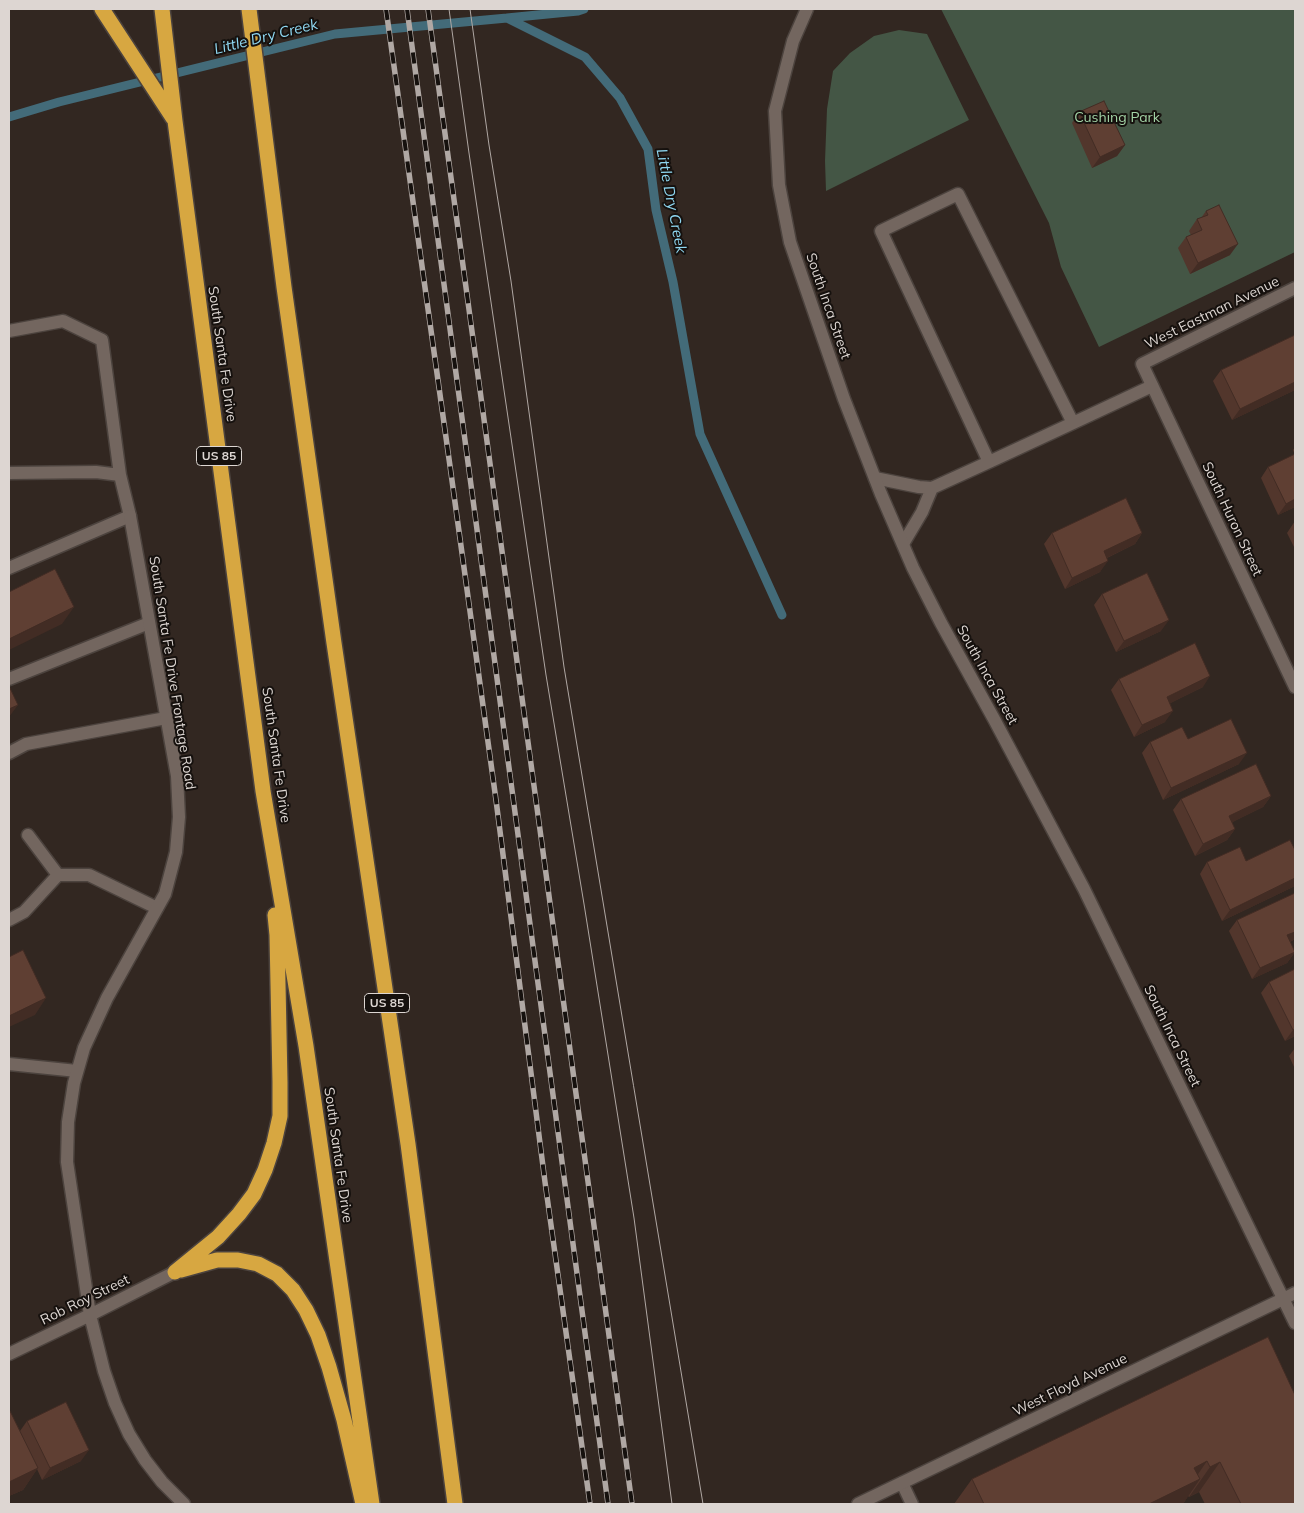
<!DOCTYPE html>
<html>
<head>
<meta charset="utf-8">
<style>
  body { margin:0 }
  #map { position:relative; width:1304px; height:1513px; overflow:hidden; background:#322721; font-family:Mulish,sans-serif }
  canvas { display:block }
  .frame { position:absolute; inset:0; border:10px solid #ddd6d2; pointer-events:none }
</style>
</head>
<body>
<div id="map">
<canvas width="1304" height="1513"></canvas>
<div class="frame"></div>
</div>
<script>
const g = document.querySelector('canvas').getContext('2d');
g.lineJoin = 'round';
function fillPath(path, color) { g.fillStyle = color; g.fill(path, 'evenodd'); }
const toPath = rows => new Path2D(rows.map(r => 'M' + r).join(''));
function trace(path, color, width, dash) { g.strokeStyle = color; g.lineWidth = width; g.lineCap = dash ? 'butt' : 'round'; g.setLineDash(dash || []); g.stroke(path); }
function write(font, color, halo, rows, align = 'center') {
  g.font = font + ' Mulish,sans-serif'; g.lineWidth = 4; g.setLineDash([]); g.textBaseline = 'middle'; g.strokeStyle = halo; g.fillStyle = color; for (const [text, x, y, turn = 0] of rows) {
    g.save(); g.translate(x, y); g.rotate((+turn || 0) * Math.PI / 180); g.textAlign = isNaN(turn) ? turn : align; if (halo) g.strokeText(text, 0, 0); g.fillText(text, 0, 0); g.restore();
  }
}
fillPath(toPath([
  [941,9,1295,9,1295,252,1099,347,1061,267,1049,223],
  [899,30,927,34,969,120,826,191,825,161,827,109,833,71,850,53,874,36]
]), '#445645');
trace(toPath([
  [507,18,578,11,584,9],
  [9,117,59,102,335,34,507,18,585,57,620,98,648,149,656,210,673,282,700,434,782,615]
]), '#436b79', 9);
const lane = toPath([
  [9,331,63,321,102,340,120,475],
  [1073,423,958,194,881,231,989,462,1073,423,1152,386],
  [9,473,96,472,120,475,130,516,9,568],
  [875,478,919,487,932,488,989,462],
  [903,544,922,512,932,488],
  [9,679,149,623],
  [9,753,26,744,166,718],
  [28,835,58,875],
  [9,920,24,912,58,875,89,875,157,908],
  [9,1064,77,1071],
  [902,1483,912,1504]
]);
const street = toPath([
  [1295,288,1142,364,1295,687],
  [130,516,177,776,179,817,176,852,165,894,107,998,84,1048,74,1083,68,1122,67,1162,90,1315,104,1371,115,1403,129,1434,145,1460,162,1482,184,1504],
  [9,1354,90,1315,175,1272],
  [858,1504,1283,1299]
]);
const secondary = toPath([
  [807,9,793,41,775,111,779,185,790,242,844,399,881,494,913,568,941,623,995,721,1084,889,1295,1323],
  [1283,1299,1295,1293]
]);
const highway = toPath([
  [102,9,173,118],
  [162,9,175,121,263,791,306,1046,372,1504],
  [249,9,284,287,334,643,408,1144,455,1504],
  [181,1270,217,1260,238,1260,258,1264,277,1274,293,1290,306,1310,318,1335,329,1367,344,1420,363,1504],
  [175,1272,218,1237,239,1214,254,1194,265,1170,274,1143,280,1116,280,1082,277,935,275,915]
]);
trace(lane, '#4c433e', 15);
trace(street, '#4c433e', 15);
trace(secondary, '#4c433e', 15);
trace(highway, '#4c433e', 18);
trace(lane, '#73665f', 12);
trace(street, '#73665f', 12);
trace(secondary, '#73665f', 12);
trace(highway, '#d7a741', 15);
trace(toPath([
  [449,9,469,153,546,675,584,904,634,1218,672,1504],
  [470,9,489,145,511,281,564,667,703,1504]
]), '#b0a8a4', 1);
const rail = toPath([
  [386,9,450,466,496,800,545,1182,590,1504],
  [407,9,608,1504],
  [428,9,632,1504]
]);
trace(rail, '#b0a8a4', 5.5);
trace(rail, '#16110e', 4, [11]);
fillPath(toPath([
  [1079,112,1125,145,1117,156,1092,168,1072,123],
  [1206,211,1230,255,1190,274,1178,248,1186,237,1191,235,1189,231,1197,219,1201,218],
  [1295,335,1295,390,1232,420,1213,381,1221,370],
  [1295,447,1295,507,1278,515,1261,478,1268,467,1295,455,1293,450],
  [1295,521,1295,549,1287,533],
  [1052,533,1142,533,1135,544,1107,558,1100,572,1065,589,1044,544],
  [1102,594,1161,631,1116,652,1094,605],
  [1119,679,1203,687,1170,703,1165,722,1134,737,1111,690],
  [1188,739,1239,764,1163,800,1142,753,1150,742],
  [1271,796,1263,807,1232,822,1235,829,1227,840,1195,856,1173,810,1181,799],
  [1295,850,1295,886,1222,921,1200,874,1207,862,1246,861],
  [1295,893,1295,939,1290,942,1295,952,1287,963,1252,979,1229,931,1237,920],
  [1295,969,1295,1036,1285,1041,1261,993,1269,982],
  [1295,1048,1295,1069,1289,1056],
  [1295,1395,1295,1504,1205,1504,1199,1492,1189,1497,1188,1496,1183,1504,954,1504,972,1479],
  [9,1411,20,1431,27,1421,81,1461,42,1480,37,1469,23,1490,9,1496]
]), '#52362c');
fillPath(toPath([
  [1125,145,1117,156,1092,168,1100,157],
  [1238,244,1230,255,1190,274,1198,263],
  [1295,382,1295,390,1232,420,1240,409],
  [1295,499,1295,507,1278,515,1286,504],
  [1142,533,1135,544,1096,563,1104,551],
  [1108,561,1100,572,1065,589,1072,578],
  [74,607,62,624,9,650,9,639],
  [1169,620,1161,631,1116,652,1124,641],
  [1210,676,1203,687,1159,709,1167,697],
  [18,705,9,717,9,709],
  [1173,711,1165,722,1134,737,1142,725],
  [1247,753,1239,764,1163,800,1171,788],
  [1271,796,1263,807,1221,828,1229,816],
  [1235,829,1227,840,1195,856,1203,844],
  [1295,878,1295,886,1222,921,1230,910],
  [1295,932,1295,939,1280,947,1287,935],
  [1295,952,1287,963,1252,979,1260,968],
  [46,998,35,1015,9,1027,9,1016],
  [1295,1029,1295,1036,1285,1041,1293,1030],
  [89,1450,81,1461,42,1480,50,1468],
  [1207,1461,1192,1483,1200,1479,1183,1504,1149,1504,1194,1468],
  [1220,1462,1199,1492,1189,1497,1210,1467],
  [38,1468,23,1490,9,1496,9,1482]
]), '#422c24');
const building = toPath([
  [1104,101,1125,145,1100,157,1079,112,1104,101],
  [1219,205,1238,244,1198,263,1186,237,1202,230,1197,219,1208,215,1206,211,1219,205],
  [1295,335,1295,382,1240,409,1221,370,1295,335],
  [1295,454,1295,499,1286,504,1268,467,1295,454],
  [1126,498,1142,533,1104,551,1108,561,1072,578,1052,533,1126,498],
  [55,569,74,607,9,639,9,592,55,569],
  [1147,573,1169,620,1124,641,1102,594,1147,573],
  [1195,643,1210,676,1167,697,1173,711,1142,725,1119,679,1195,643],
  [9,686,18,705,9,709,9,686],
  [1231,719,1247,753,1171,788,1150,742,1182,727,1188,739,1231,719],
  [1256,764,1271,796,1229,816,1235,829,1203,844,1181,799,1256,764],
  [1290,840,1295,850,1295,878,1230,910,1207,862,1240,847,1246,861,1290,840],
  [1295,893,1295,932,1287,935,1295,952,1260,968,1237,920,1295,893],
  [23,950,46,998,9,1016,9,957,23,950],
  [1295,969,1295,1029,1293,1030,1269,982,1295,969],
  [1268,1337,1295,1395,1295,1504,1241,1504,1220,1462,1210,1467,1207,1461,1194,1468,1200,1479,1149,1504,984,1504,972,1479,1268,1337],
  [66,1402,89,1450,50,1468,27,1421,66,1402],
  [9,1411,10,1411,38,1468,9,1482,9,1411]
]);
fillPath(building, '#5f3f33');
trace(building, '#422c24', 1);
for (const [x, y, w] of [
  [219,456,45],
  [387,1003,45]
]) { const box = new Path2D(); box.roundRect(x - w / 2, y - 9.5, w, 19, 4); g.fillStyle = '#16110e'; g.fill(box); trace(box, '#ddd6d2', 1); }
write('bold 12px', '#ddd6d2', null, [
  ["US 85",219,456],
  ["US 85",387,1003]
]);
write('14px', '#a3d3a6', '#16110e', [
  ["Cushing Park",1117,118]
]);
write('14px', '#ddd6d2', '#16110e', [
  ["South Inca Street",828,306,71],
  ["West Eastman Avenue",1212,313,-26],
  ["South Santa Fe Drive",222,354,82],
  ["South Huron Street",1232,519,65],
  ["South Santa Fe Drive Frontage Road",172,673,81],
  ["South Inca Street",987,675,61],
  ["South Santa Fe Drive",276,755,82],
  ["South Inca Street",1172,1036,64],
  ["South Santa Fe Drive",338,1155,82],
  ["Rob Roy Street",85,1300,-26],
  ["West Floyd Avenue",1070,1385,-26]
]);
write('italic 15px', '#8fd7f1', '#16110e', [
  ["Little Dry Creek",266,37,-14],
  ["Little Dry Creek",671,201,79]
]);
</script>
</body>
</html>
